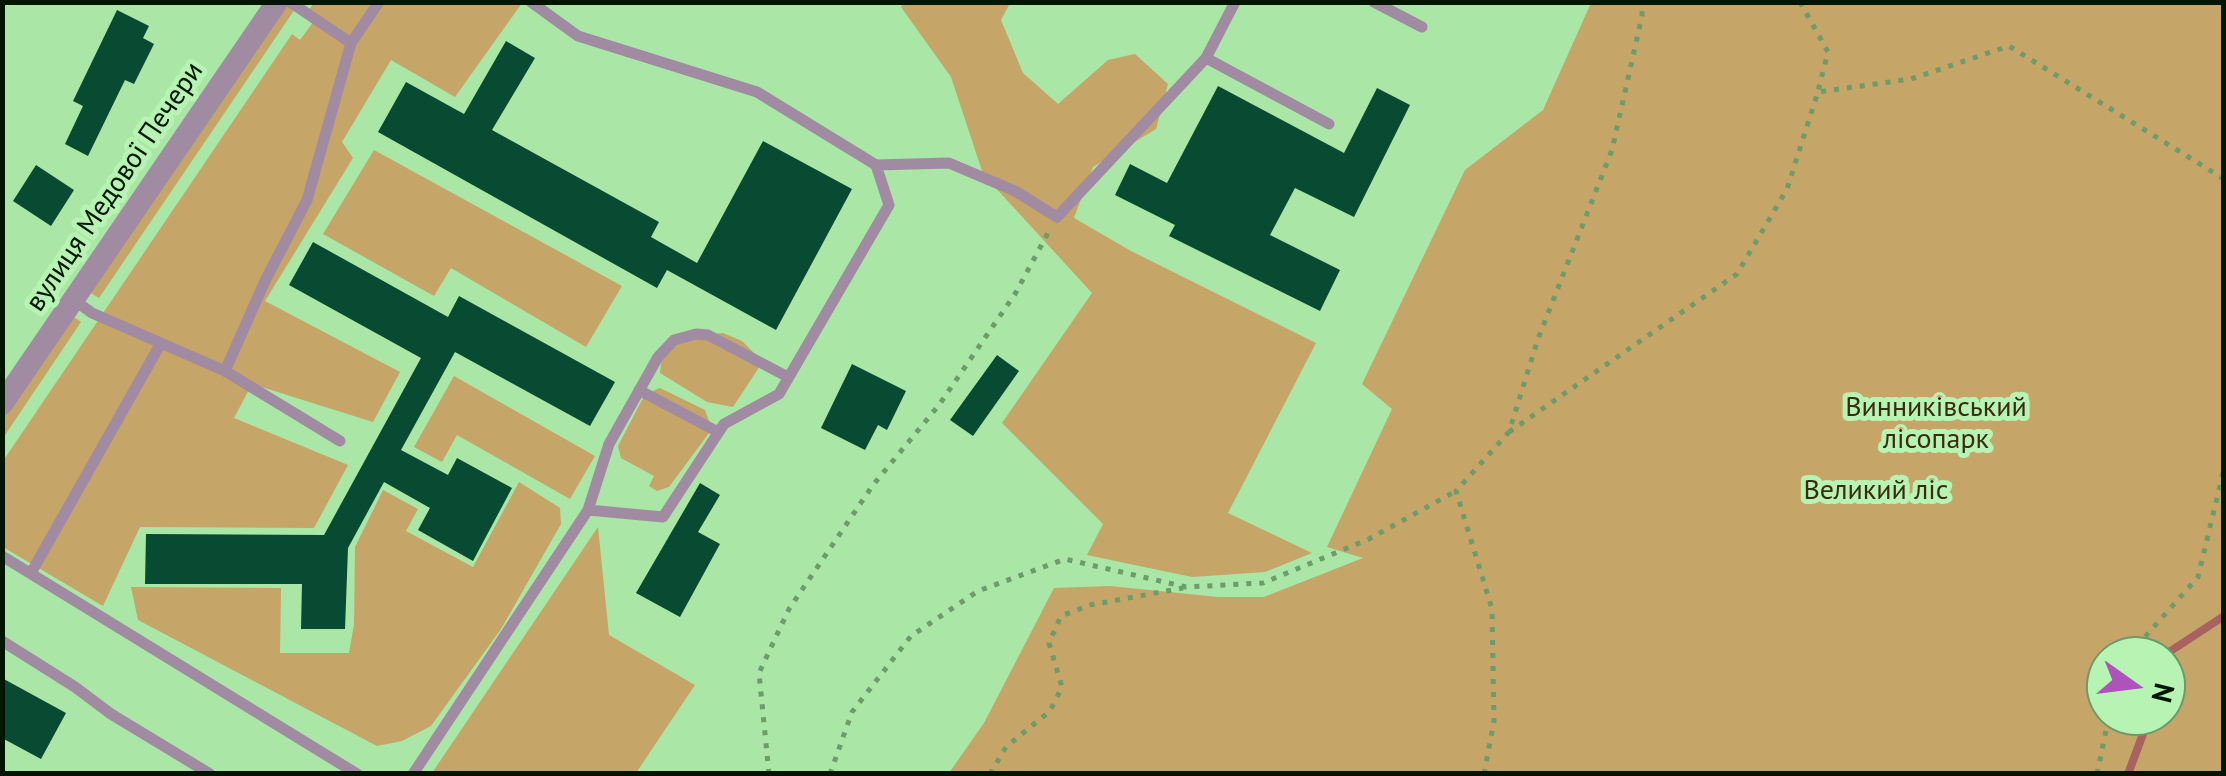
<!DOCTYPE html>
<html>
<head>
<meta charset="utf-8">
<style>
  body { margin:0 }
  #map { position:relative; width:2226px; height:776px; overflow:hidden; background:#aae6a5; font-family:"PT Sans",sans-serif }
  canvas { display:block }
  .frame { position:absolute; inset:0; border:5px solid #011501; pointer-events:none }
  .north { position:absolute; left:2086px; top:636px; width:100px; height:100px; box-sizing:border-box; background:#b7f3b2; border:2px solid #6e9a6b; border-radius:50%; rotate:104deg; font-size:28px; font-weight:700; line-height:40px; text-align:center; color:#011501 }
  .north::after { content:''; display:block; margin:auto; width:35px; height:45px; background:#af52bc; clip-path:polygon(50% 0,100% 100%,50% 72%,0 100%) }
</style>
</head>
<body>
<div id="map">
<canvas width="2226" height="776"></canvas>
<div class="frame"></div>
<div class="north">N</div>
</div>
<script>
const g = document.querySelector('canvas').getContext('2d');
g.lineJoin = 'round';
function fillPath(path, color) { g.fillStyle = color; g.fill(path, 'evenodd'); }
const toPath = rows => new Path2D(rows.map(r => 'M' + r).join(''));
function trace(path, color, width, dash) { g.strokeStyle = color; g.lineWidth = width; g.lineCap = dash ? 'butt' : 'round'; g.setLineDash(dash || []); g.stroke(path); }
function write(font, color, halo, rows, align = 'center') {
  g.font = font + ' "PT Sans",sans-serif'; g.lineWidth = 10; g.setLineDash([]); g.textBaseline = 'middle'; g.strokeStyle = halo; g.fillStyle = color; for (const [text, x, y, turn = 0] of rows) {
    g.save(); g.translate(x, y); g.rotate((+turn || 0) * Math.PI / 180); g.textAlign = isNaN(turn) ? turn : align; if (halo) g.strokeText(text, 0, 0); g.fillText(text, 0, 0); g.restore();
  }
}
fillPath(toPath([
  [904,2,1010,3,1001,20,1023,73,1058,104,1108,60,1135,54,1168,84,1156,129,1093,167,1074,218,1131,251,1316,343,1228,513,1312,553,1265,572,1192,577,1087,555,1103,524,1002,423,1092,293,983,174,951,77,901,7],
  [279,3,295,9,99,298,86,290],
  [314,3,522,3,455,97,391,60,342,142,353,158,265,301,400,372,373,422,252,384,234,418,348,465,314,528,140,527,103,606,3,547,3,461,292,34,300,40,317,17,309,10],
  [1591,3,2223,3,2223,773,949,773,984,723,1054,588,1110,586,1218,597,1264,597,1363,558,1327,547,1392,409,1362,384,1465,170,1543,110],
  [2106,656,2166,656,2166,716,2106,716],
  [374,150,622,286,586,347,451,268,434,296,323,234],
  [70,314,81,322,3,438,3,414],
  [723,333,742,341,758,357,758,369,733,407,707,402,660,373,662,355,690,336],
  [454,376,595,456,570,499,457,435,442,462,414,447],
  [660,388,705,410,712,429,669,487,657,491,649,486,654,476,621,458,618,446,645,394],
  [519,482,560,508,561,524,501,629,431,726,402,741,377,746,138,620,131,587,281,588,280,653,349,653,354,624,355,547,383,490,418,509,406,531,473,567],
  [598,527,609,635,695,685,636,773,432,773]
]), '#c5a568');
trace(toPath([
  [2163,656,2224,616],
  [2128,774,2143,734,2145,716]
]), '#a8625f', 8);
fillPath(toPath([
  [117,10,149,26,143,38,154,44,134,84,125,80,88,156,65,144,83,106,73,101],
  [506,41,535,58,492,130,659,222,651,237,697,263,763,141,852,189,776,330,667,270,657,288,378,132,406,82,464,114],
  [1218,86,1344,153,1377,88,1410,105,1354,217,1295,188,1270,235,1340,270,1320,311,1169,236,1175,225,1115,195,1130,164,1167,183],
  [36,165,74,190,51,226,13,201],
  [313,242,448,317,459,296,615,382,590,426,455,352,401,450,448,475,457,458,512,488,473,561,418,530,430,508,384,482,348,548,345,629,301,629,302,584,145,584,146,534,324,535,421,358,289,285],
  [997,355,1019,371,973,436,950,420],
  [852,364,906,391,887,430,878,425,865,450,821,428],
  [700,483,720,495,698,532,720,544,680,617,636,593],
  [2,678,66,713,41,759,2,738]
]), '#094a32');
trace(toPath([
  [1800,2,1828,52,1818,91],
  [1509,432,1737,274,1787,189,1818,92,1911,79,2009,46,2224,179],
  [2128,656,2198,577,2224,469],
  [769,774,759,673,789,609,873,485,939,405,1015,294,1048,233],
  [830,774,852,712,911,636,978,591,1065,559,1186,587,1263,583,1369,539,1456,491],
  [990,774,1006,747,1050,711,1062,687,1049,643,1061,616,1090,605,1183,588],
  [1484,774,1494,721,1492,609,1456,491,1509,432,1538,339,1612,150,1642,16,1642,2],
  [2097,774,2109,716]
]), '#6d9b6a', 5, [5, 8]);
trace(toPath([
  [290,2,351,43],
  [1374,2,1422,27],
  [1206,58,1329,124],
  [876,165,949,163,1015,191,1057,217,1206,58,1235,2],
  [74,300,92,313,225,371,340,441],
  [225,371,265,281,307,200,351,43,379,2],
  [639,390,718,432],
  [588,510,609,444,658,357,674,340,696,334,708,335,788,377],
  [2,556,357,774],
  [31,573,161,343],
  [2,641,75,687,111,714,210,774],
  [413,774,588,510,663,517,724,424,779,394,889,205,876,165,757,92,578,36,531,2]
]), '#a08ba2', 11);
trace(toPath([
  [2,404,277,2]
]), '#a08ba2', 22);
write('28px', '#011501', '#b7f3b2', [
  ["вулиця Медової Печери",115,187,-56]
]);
write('28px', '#3a2c0e', '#b7f3b2', [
  ["Винниківський",1936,408],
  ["лісопарк",1936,440],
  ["Великий ліс",1876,491]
]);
</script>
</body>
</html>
